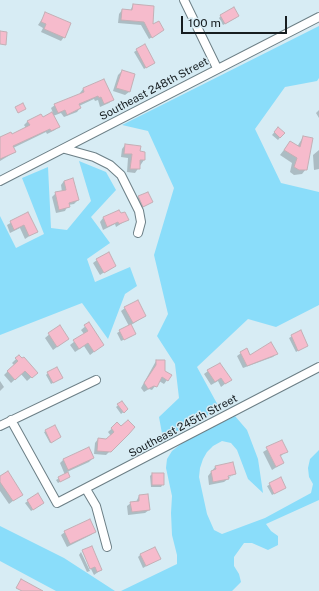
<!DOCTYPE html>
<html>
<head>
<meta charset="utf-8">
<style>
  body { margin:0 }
  #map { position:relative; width:319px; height:591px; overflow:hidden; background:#d7ecf4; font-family:"Public Sans",sans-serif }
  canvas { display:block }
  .scale { position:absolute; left:181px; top:16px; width:106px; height:18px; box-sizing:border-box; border:2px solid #161d20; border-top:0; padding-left:5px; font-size:12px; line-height:14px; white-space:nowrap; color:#161d20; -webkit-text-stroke:3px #d7ecf4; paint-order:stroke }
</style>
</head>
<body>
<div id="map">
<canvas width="319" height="591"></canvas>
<div class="scale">100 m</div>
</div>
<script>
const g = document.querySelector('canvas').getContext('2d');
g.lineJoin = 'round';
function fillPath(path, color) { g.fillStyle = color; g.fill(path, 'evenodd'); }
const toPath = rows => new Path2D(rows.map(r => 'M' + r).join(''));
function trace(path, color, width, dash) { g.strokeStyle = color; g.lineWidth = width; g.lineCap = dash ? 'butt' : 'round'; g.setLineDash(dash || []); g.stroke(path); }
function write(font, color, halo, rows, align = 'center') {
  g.font = font + ' "Public Sans",sans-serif'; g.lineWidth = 3; g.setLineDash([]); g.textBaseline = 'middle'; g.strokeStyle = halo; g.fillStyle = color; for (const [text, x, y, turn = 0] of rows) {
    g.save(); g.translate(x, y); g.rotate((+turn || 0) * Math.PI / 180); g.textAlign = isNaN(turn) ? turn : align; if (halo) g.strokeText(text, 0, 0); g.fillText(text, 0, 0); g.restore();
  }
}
fillPath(toPath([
  [319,26,319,78,317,81,285,87,255,129,281,183,319,192,319,305,276,327,248,319,197,367,220,409,163,439,159,417,179,398,175,364,157,336,168,314,154,255,174,188,148,131,122,125],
  [79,161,106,172,116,190,91,217,110,243,87,259,95,282,130,267,137,286,125,294,108,339,82,303,0,335,0,216,16,248,44,234,22,178,48,167,51,228,67,230,91,201],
  [235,416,247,430,258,459,263,493,248,479,237,450,231,443,222,441,213,446,207,452,203,459,200,468,199,477,207,514,214,530,222,534,265,518,311,493,313,484,309,477,308,468,310,459,319,450,319,500,266,524,271,531,278,536,278,545,268,550,252,543,244,543,234,557,234,566,239,574,241,582,232,591,121,591,177,564,177,555,172,535,171,513,172,496,166,468,167,459,172,451,186,440],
  [0,526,64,558,115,591,56,591,0,561]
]), '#8addfa');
fillPath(toPath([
  [133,5,152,26,163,30,149,39,141,25,118,23,119,14,122,10,130,11],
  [46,13,64,37,61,41,41,32,43,28,38,25],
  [221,16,236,18,223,25,219,18],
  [137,50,154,63,144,69,134,52],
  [122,71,129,92,125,95,113,91,118,75],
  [104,80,113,100,109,103,100,107,98,100,95,101,94,99,79,106,80,108,77,112,64,117,61,113,53,116,58,127,55,130,47,134,46,132,13,148,15,152,0,161,0,138,11,135,26,128,24,125,28,121,42,119,53,113,51,108,55,105,81,95,80,93,83,89],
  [319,110,319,118,316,113],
  [278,128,284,133,278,140,272,135],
  [303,137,306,169,302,174,294,175,290,172,292,163,280,155,290,142,297,147],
  [125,145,139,152,144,160,135,173,127,172,128,158,121,157,122,149],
  [319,150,319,169,314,170,313,155],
  [64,181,78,200,74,204,68,205,65,211,56,213,52,197,56,193,62,192,61,185],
  [139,197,151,202,141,208,136,199],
  [119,211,127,220,116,227,115,224,103,230,100,222,103,218],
  [28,213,37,231,25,239,20,228,10,233,7,225],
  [97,260,115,265,100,275,93,263],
  [125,308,145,316,131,325,132,336,121,341,117,333,129,326,121,311],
  [88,324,103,345,90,355,84,346,75,352,70,345,84,334,81,330],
  [59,326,68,339,53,350,45,338],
  [300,332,307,345,296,352,289,338],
  [247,349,250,356,276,354,273,357,243,368,237,356],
  [19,356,36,373,27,381,21,374,11,383,4,375,14,365,12,363],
  [156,361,164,372,167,380,164,384,159,381,152,390,149,389,144,392,141,388],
  [208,371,230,380,221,387,218,381,211,385,204,374],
  [48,373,62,378,51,384,46,375],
  [0,381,4,387,0,391],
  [122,402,127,409,121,414,116,407],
  [117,424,121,428,134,427,106,455,94,454,95,443,98,439,107,440,111,436,108,432],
  [55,426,60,437,50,443,44,432],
  [281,441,286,451,280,457,283,463,272,470,263,452],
  [93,458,89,462,67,472,69,477,58,483,56,480,65,475,60,463,63,460],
  [215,467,234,474,224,482,209,485,208,476],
  [232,474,232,476,224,478],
  [152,474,163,484,161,487,151,487,150,476],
  [0,477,22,494,9,504,0,491],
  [281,479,285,488,272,495,267,486],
  [37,495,41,505,31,511,25,503],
  [139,496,149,510,145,513,128,515,127,506,131,503,136,502],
  [65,532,95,532,91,535,67,547,61,535],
  [91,547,101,570,94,575,82,551],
  [81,552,90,571,87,572,79,555],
  [141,554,159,559,143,568,138,557]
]), '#0003');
const building = toPath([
  [133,4,154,6,153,24,159,21,164,30,152,38,144,22,121,20,122,9,132,10,133,4],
  [234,7,239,16,225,24,220,15,234,7],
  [45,12,71,23,65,38,44,29,46,24,41,22,45,12],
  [0,31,7,32,6,45,0,44,0,31],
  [145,44,155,63,146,68,136,49,145,44],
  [122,70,135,74,130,92,116,88,122,70],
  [104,79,114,100,104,104,101,97,99,98,98,96,79,104,81,108,67,115,65,110,58,113,54,104,84,92,83,88,104,79],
  [23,103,26,109,18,113,15,107,23,103],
  [52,112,60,127,51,131,50,129,13,146,16,152,0,159,0,137,11,132,12,134,30,125,27,121,41,114,43,117,52,112],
  [278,127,285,133,280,138,274,132,278,127],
  [303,136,313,138,307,170,299,170,294,167,297,158,284,150,290,141,300,147,303,136],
  [125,144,141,146,140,151,145,152,145,160,140,160,140,169,130,169,132,154,124,154,125,144],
  [73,178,79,200,69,203,70,207,59,210,55,192,66,190,64,181,73,178],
  [148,192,153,202,143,207,138,196,148,192],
  [119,210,121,213,125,212,129,220,119,224,118,222,107,227,103,217,119,210],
  [28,212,38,232,29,236,24,225,14,230,10,221,28,212],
  [109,252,116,266,104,273,96,259,109,252],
  [138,300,146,316,133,323,124,307,138,300],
  [89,322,104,345,94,352,88,343,79,349,73,340,88,331,84,325,89,322],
  [131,324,136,334,124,340,119,330,131,324],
  [60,325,69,339,57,347,48,333,60,325],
  [301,330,308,346,298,351,291,335,301,330],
  [271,342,278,354,247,366,240,352,247,348,250,355,271,342],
  [19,355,22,358,24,357,38,373,32,378,25,371,15,380,7,371,18,361,15,358,19,355],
  [156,360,165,360,165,371,172,375,168,381,162,377,157,387,154,386,148,389,144,383,156,365,156,360],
  [220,363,232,380,225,384,221,378,215,382,207,370,220,363],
  [57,367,63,378,53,383,47,372,57,367],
  [122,401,128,409,124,413,117,404,122,401],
  [128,420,135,427,129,434,111,452,97,451,98,438,106,439,114,432,111,428,117,422,121,426,128,420],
  [55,425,61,437,51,443,45,430,55,425],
  [282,440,288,452,280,455,284,463,276,467,266,447,282,440],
  [89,447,94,458,68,470,63,459,89,447],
  [233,462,236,474,228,476,229,479,213,482,211,471,216,469,215,466,233,462],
  [8,471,23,495,13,501,0,482,0,476,8,471],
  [68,472,70,477,60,482,58,477,68,472],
  [152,473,164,473,164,485,152,485,152,473],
  [281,477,286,488,274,494,269,483,281,477],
  [38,493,44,503,33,510,27,500,38,493],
  [148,494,150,510,132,512,130,502,139,501,139,495,148,494],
  [90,519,96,532,70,544,64,531,90,519],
  [92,546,102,570,97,572,95,567,90,569,82,550,92,546],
  [155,547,161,559,146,566,140,554,155,547],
  [21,579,43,591,22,591,16,588,21,579]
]);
fillPath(building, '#f6bbcc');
trace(building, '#c4afb5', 1);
const minor = toPath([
  [184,0,217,68],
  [65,149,94,157,110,165,121,175,139,211,141,222,138,233],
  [0,181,319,17],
  [11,420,57,503,319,367],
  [0,426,96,380],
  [86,489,96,506,107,547]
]);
trace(minor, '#6c7f86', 10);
trace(minor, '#fff', 8);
write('11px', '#161d20', '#d7ecf4', [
  ["Southeast 248th Street",154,89,-28],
  ["Southeast 245th Street",183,426,-28]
]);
</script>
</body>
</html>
